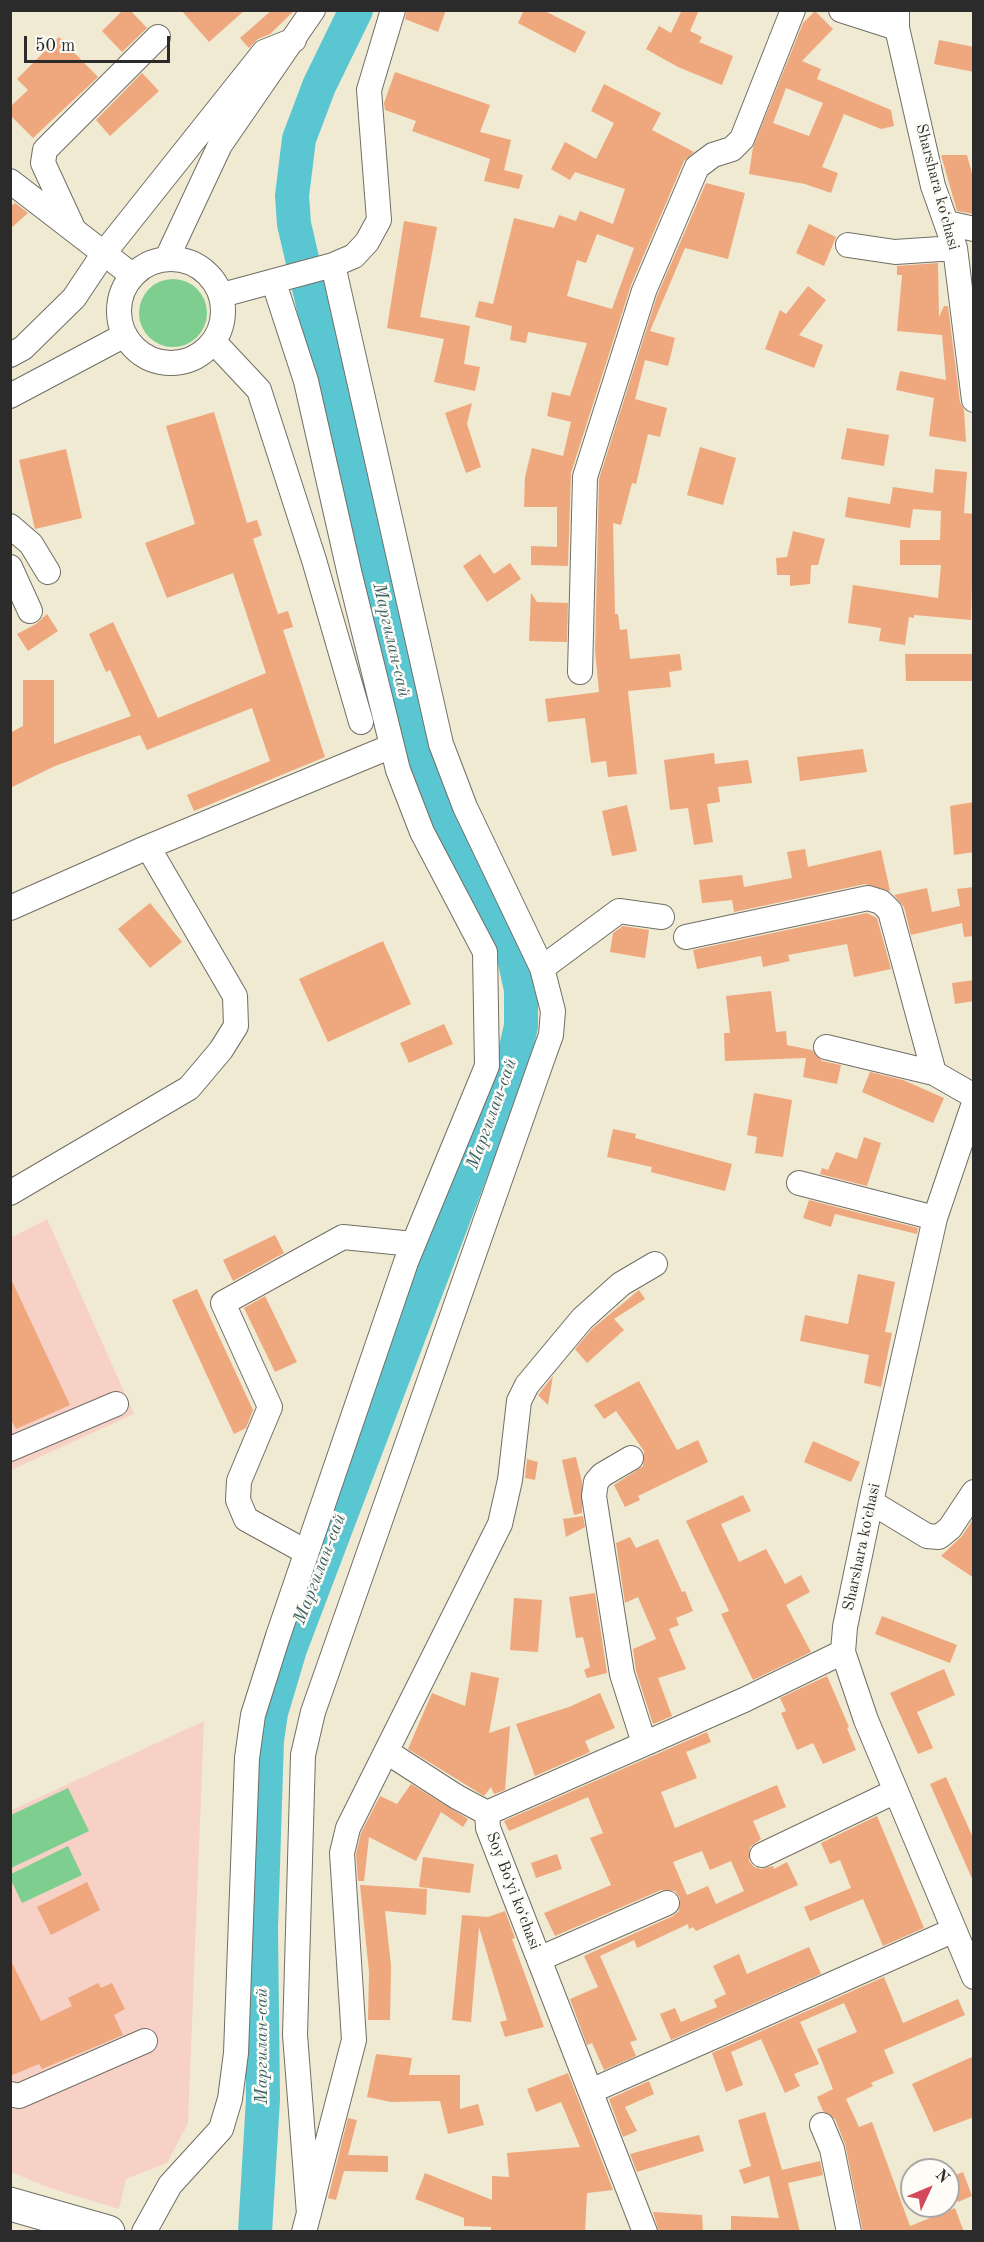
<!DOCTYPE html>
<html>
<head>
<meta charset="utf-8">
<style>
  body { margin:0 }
  #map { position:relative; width:984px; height:2242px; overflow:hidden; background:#efead1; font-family:"Old Standard TT",serif }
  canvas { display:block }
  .frame { position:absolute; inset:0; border:12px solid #2b2b2b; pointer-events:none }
  .north { position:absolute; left:900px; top:2158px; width:60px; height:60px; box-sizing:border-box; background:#fdfcf7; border:2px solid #a9a8a5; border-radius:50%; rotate:46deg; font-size:16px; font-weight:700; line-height:24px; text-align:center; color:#2b2b2b }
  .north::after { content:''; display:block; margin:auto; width:21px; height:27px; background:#d1495b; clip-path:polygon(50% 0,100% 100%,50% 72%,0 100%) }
  .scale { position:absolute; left:24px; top:36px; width:146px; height:27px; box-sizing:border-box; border:3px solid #2b2b2b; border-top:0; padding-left:8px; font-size:18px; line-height:21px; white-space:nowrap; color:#2b2b2b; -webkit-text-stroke:4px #fdfcf7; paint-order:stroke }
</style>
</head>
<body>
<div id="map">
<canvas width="984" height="2242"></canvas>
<div class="frame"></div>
<div class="north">N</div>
<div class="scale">50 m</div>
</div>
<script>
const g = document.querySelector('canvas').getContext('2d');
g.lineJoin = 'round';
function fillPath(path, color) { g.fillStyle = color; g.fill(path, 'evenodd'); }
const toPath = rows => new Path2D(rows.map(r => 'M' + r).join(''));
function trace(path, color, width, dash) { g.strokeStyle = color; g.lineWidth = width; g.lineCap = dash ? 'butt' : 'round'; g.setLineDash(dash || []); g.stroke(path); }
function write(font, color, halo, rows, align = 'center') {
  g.font = font + ' "Old Standard TT",serif'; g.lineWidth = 5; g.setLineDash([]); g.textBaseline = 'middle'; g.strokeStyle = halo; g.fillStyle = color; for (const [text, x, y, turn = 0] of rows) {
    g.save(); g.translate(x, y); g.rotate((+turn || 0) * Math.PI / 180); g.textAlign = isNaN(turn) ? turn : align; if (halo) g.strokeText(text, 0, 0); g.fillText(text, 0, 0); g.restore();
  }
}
fillPath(toPath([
  [47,1219,134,1414,11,1470,11,1238],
  [204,1721,188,2123,167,2163,126,2179,119,2209,47,2187,11,2172,10,1811]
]), '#f7d1c6');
fillPath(toPath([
  '139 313a34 34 0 1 1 68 0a34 34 0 1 1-68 0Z',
  [68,1788,89,1831,11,1868,11,1815],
  [68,1846,82,1875,22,1903,11,1880,11,1874]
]), '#7dce8f');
trace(toPath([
  [255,2232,263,2099,261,1928,267,1740,271,1713,290,1649,513,1061,521,1026,521,990,513,953,426,773,408,711,294,224,292,196,299,139,319,86,356,10]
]), '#5ac6d1', 34);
fillPath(toPath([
  [123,10,130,10,147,28,122,52,102,31],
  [181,10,245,10,209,42],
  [272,10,295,10,270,34,258,39,249,48,240,38],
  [407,10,446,10,438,32,405,19],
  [524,10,543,10,586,32,575,53,518,23],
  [682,10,699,10,690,31,702,37,699,42,733,56,722,85,678,67,646,49,659,26,671,33],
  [815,11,833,29,802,61,821,69,817,79,891,110,894,126,881,129,844,114,822,167,838,173,831,193,805,184,749,174,753,147,803,23],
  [786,88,823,103,809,136,773,123],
  [59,37,98,77,33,138,10,115,10,107,28,90,17,79],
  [939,40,974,47,974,72,934,64],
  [395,72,490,105,480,132,511,140,504,170,523,175,519,189,484,181,490,159,412,131,416,121,385,110,384,103],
  [142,73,159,91,110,136,96,120],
  [604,84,661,113,652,130,694,152,684,161,631,285,571,473,568,566,531,565,531,546,557,547,557,507,524,507,525,477,532,448,563,456,571,422,547,416,552,392,570,396,587,343,528,332,526,343,510,340,512,326,475,317,479,301,493,304,514,218,554,228,559,215,576,221,580,211,613,224,625,189,575,172,570,180,551,169,565,142,596,159,614,123,591,111],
  [597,234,634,248,612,309,567,296,577,260,586,263],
  [941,155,967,155,974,181,974,214,957,211],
  [706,183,745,193,728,259,685,248,650,331,675,338,668,366,645,360,635,399,667,408,660,437,648,434,636,484,632,483,621,525,613,523,615,614,618,614,620,630,627,629,630,659,680,654,682,670,669,672,671,687,628,691,637,774,608,777,606,761,591,763,585,718,548,722,545,699,599,692,595,651,599,479,657,296],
  [15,203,28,213,10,229,10,207],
  [404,221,437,227,420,317,470,326,464,364,480,367,475,391,434,382,444,339,387,328],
  [809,224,836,237,824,266,796,253],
  [938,263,939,317,944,306,948,306,960,402,964,410,966,442,929,436,934,398,896,390,900,371,946,380,942,335,897,331,902,275,897,275,897,266],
  [808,286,826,300,799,335,823,345,814,368,765,349,780,310,786,314],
  [472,403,467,424,481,467,466,473,445,413],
  [214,412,247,523,257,520,262,535,253,539,278,614,288,611,293,627,283,630,325,757,194,811,187,795,270,761,252,708,147,750,140,735,55,766,10,788,10,733,23,726,23,680,54,680,54,744,131,716,110,670,106,672,89,634,113,622,158,718,266,673,233,573,167,598,145,543,195,524,166,426],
  [847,428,889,435,884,466,841,459],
  [700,447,736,458,723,505,687,495],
  [66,449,82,518,35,529,19,460],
  [935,469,967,472,964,513,974,514,971,620,914,615,914,618,909,617,905,645,879,641,881,628,848,623,853,585,938,598,941,565,900,565,900,540,940,540,941,511,913,509,910,528,845,517,848,497,890,504,893,487,933,493],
  [793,531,825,539,818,565,811,565,810,584,790,586,790,575,777,575,776,558,787,557],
  [480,554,494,574,510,563,521,579,487,602,463,566],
  [531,593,537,602,568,603,567,642,529,641],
  [47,614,58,631,28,651,17,634,36,624],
  [905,654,974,654,974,681,906,681],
  [863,749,867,772,800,781,797,757],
  [714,753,715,764,748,760,752,783,718,787,720,802,707,804,713,842,694,845,688,808,670,810,664,760],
  [974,802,974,852,954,855,950,806],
  [627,805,637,851,612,856,602,811],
  [805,849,808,867,881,850,890,891,865,884,734,912,732,900,702,903,699,880,742,875,744,887,792,878,787,852],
  [974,887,974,936,964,937,962,923,911,935,904,907,894,895,927,888,932,912,960,906,957,889],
  [150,903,182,942,150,968,118,929],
  [867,913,877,918,891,969,854,977,847,944,788,955,790,961,763,967,761,956,697,969,693,950],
  [623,926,649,930,645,958,610,952,613,933],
  [383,941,411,1004,328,1042,299,979],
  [974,980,974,1001,955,1004,952,983],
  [771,991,776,1032,786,1031,787,1045,812,1050,822,1061,841,1065,837,1084,803,1077,806,1058,725,1061,724,1033,730,1033,726,996],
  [444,1024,453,1044,409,1063,400,1043],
  [870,1072,903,1080,944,1098,933,1123,862,1092],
  [754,1093,792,1100,783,1157,755,1153,757,1137,747,1135],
  [613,1129,636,1134,635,1138,732,1164,725,1191,651,1172,652,1167,607,1157],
  [864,1137,881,1143,867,1186,820,1174,822,1168,828,1170,836,1152,857,1159],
  [809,1200,918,1228,917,1234,835,1214,831,1227,803,1218],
  [275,1235,284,1253,233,1281,223,1260],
  [858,1274,895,1282,885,1332,892,1333,881,1387,864,1383,869,1355,800,1341,805,1315,848,1324],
  [10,1277,70,1405,16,1429,10,1417],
  [197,1289,253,1410,246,1428,234,1434,172,1300],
  [639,1290,645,1299,614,1319,624,1330,587,1363,575,1349,592,1329],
  [265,1296,297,1362,275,1372,244,1308],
  [553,1376,548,1405,538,1395],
  [639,1381,677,1450,698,1440,708,1462,638,1496,640,1500,625,1507,614,1485,643,1466,644,1451,616,1411,604,1419,594,1405],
  [813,1441,860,1462,851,1482,804,1462],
  [576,1457,582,1482,582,1513,574,1515,562,1460],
  [527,1459,538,1462,535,1480,525,1478],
  [743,1495,751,1511,721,1524,739,1562,766,1549,785,1584,801,1575,810,1592,786,1605,811,1652,753,1680,721,1614,729,1611,686,1521],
  [583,1516,585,1527,566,1537,563,1519],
  [974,1518,974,1578,941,1556,962,1536],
  [630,1537,636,1548,658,1539,682,1592,685,1591,693,1611,676,1618,679,1625,669,1629,686,1669,658,1678,672,1716,653,1724,636,1671,633,1649,656,1639,638,1597,625,1603,616,1543],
  [595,1593,607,1673,587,1678,584,1670,590,1667,583,1637,576,1638,569,1597],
  [514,1598,542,1600,538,1652,510,1650],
  [882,1616,957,1645,950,1663,875,1634],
  [944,1669,955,1695,917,1712,933,1748,918,1754,890,1693],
  [471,1672,499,1678,489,1733,510,1726,505,1790,494,1794,491,1787,484,1796,408,1749,432,1693,465,1706],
  [827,1676,849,1727,847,1728,856,1750,823,1764,813,1743,797,1750,781,1713,786,1711,780,1698],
  [600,1693,615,1728,585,1741,590,1752,535,1776,516,1724,569,1707],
  [707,1732,711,1742,686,1752,697,1778,661,1792,675,1828,777,1785,786,1807,753,1821,761,1839,750,1847,749,1861,754,1867,761,1869,773,1866,774,1869,787,1862,798,1885,696,1931,693,1927,689,1929,688,1924,637,1948,634,1940,600,1956,637,2040,630,2042,636,2056,604,2070,592,2043,587,2045,570,1999,598,1987,584,1956,673,1916,679,1911,680,1898,675,1891,661,1890,555,1936,544,1913,611,1885,590,1838,603,1833,588,1797,509,1831,504,1821],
  [702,1851,710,1870,731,1861,744,1891,716,1904,708,1886,687,1895,673,1862],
  [946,1777,974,1840,974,1883,930,1784],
  [411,1784,468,1819,463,1827,441,1812,416,1861,369,1837,364,1881,358,1881,356,1854,361,1833,380,1796,397,1804],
  [877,1816,924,1928,883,1946,863,1899,810,1921,804,1907,851,1888,840,1860,830,1864,821,1843],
  [557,1854,562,1869,536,1878,531,1863],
  [423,1857,474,1864,470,1893,419,1887],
  [87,1882,100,1910,51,1935,37,1907],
  [360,1885,427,1889,426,1915,385,1911,391,1966,390,2020,368,2020,369,1972],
  [505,1911,515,1938,512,1939,544,2027,505,2037,500,2022,507,2020,479,1927,471,2022,452,2020,462,1915,488,1917],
  [809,1947,821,1974,671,2040,660,2014,675,2008,681,2022,717,2007,714,2000,726,1994,713,1966,739,1954,747,1974],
  [10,1959,41,2021,72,2006,68,1998,98,1983,101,1988,112,1983,125,2009,114,2015,123,2035,42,2069,39,2064,10,2076],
  [884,1977,903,2023,958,1999,965,2015,884,2050,894,2073,871,2083,873,2086,846,2099,859,2127,872,2122,910,2226,955,2208,964,2232,863,2232,845,2144,835,2119,823,2111,817,2097,833,2089,817,2049,857,2032,844,2003,800,2022,819,2064,794,2074,800,2086,785,2093,761,2039,731,2052,743,2085,726,2092,712,2053],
  [376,2054,412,2058,409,2075,460,2075,460,2109,478,2104,484,2125,448,2134,440,2101,391,2102,367,2097],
  [974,2056,974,2117,934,2132,912,2084],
  [568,2073,613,2190,587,2193,585,2232,491,2232,491,2227,464,2226,464,2218,415,2199,425,2173,492,2200,492,2176,509,2177,507,2153,580,2147,561,2102,536,2112,527,2089],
  [649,2081,654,2094,625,2107,637,2131,623,2137,609,2099],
  [765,2112,782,2170,820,2161,823,2175,788,2183,800,2232,731,2232,731,2216,779,2218,769,2176,744,2184,739,2170,751,2166,738,2120],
  [348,2118,357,2120,348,2155,388,2156,388,2172,344,2171,336,2200,328,2198],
  [699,2135,704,2151,637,2172,630,2154],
  [963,2172,972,2196,958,2202,948,2178],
  [653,2212,702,2215,703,2232,659,2232]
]), '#efa77e');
const minor = toPath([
  [841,10,897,28],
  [897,10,897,28,933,186,955,248,974,400],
  [10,181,132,275],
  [947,223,974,229],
  [73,228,43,163,45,150,158,37],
  [848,245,895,252,955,248],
  [167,258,220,145,313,10],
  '119 311a52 52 0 1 1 104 0a52 52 0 1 1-104 0Z',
  [222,295,333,265,354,256,367,242,379,220,369,90,393,10],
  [214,342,259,390,314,560,361,722],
  [10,355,23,348,74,298,104,253,264,52,294,40],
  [10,396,125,335],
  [10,526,31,544,48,572],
  [10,567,30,611],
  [580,672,585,477,644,291,697,167,713,155,732,149,742,139,793,10],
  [10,908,148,847,392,746],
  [686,937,868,898,881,902,890,911,934,1073],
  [542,968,619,911,662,917],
  [826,1047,934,1073,974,1096],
  [974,1103,935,1218,871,1502,845,1627,843,1652,866,1720,974,1977],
  [799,1183,935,1218],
  [10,1193,189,1088,221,1050,236,1026,235,996,148,847],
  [10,1449,116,1404],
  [631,1458,602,1475,596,1482,594,1496,622,1674,644,1743],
  [871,1502,927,1536,939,1537,950,1528,974,1492],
  [306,1552,246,1519,238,1500,239,1481,270,1407,223,1303,343,1237,413,1244],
  [387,1752,457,1797,487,1813],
  [762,1855,896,1791],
  [539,1959,667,1903],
  [591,2091,952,1931],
  [10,2094,19,2096,145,2041],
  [822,2125,832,2149,849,2232],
  [309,2214,295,2035,303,1755,313,1712,542,1060,551,1035,553,1011,542,968,465,807,441,744,333,265],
  [144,2232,170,2185,221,2129,230,2099,236,2053,247,1758,253,1715,278,1636,406,1262,487,1066,485,952,422,832,398,770,350,575,306,381,274,283],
  [304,2232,354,2040,342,1853,348,1828,500,1524,510,1480,519,1401,527,1385,582,1319,621,1284,655,1264],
  [645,2232,488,1828,487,1813,744,1700,843,1652]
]);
const highway = toPath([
  [10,2204,108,2232]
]);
trace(minor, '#706e65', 26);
trace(highway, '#706e65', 35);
trace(minor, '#fff', 24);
trace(highway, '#fff', 33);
write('16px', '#2b2b2b', '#fdfcf7', [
  ["Sharshara koʻchasi",937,187,75],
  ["Sharshara koʻchasi",862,1547,-78],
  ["Soy Boʻyi koʻchasi",513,1891,69]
]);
write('italic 18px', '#3b6165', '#fdfcf7', [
  ["Маргилан-сай",391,640,77],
  ["Маргилан-сай",492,1114,-70],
  ["Маргилан-сай",320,1569,-69],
  ["Маргилан-сай",262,2046,-90]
]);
</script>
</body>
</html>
